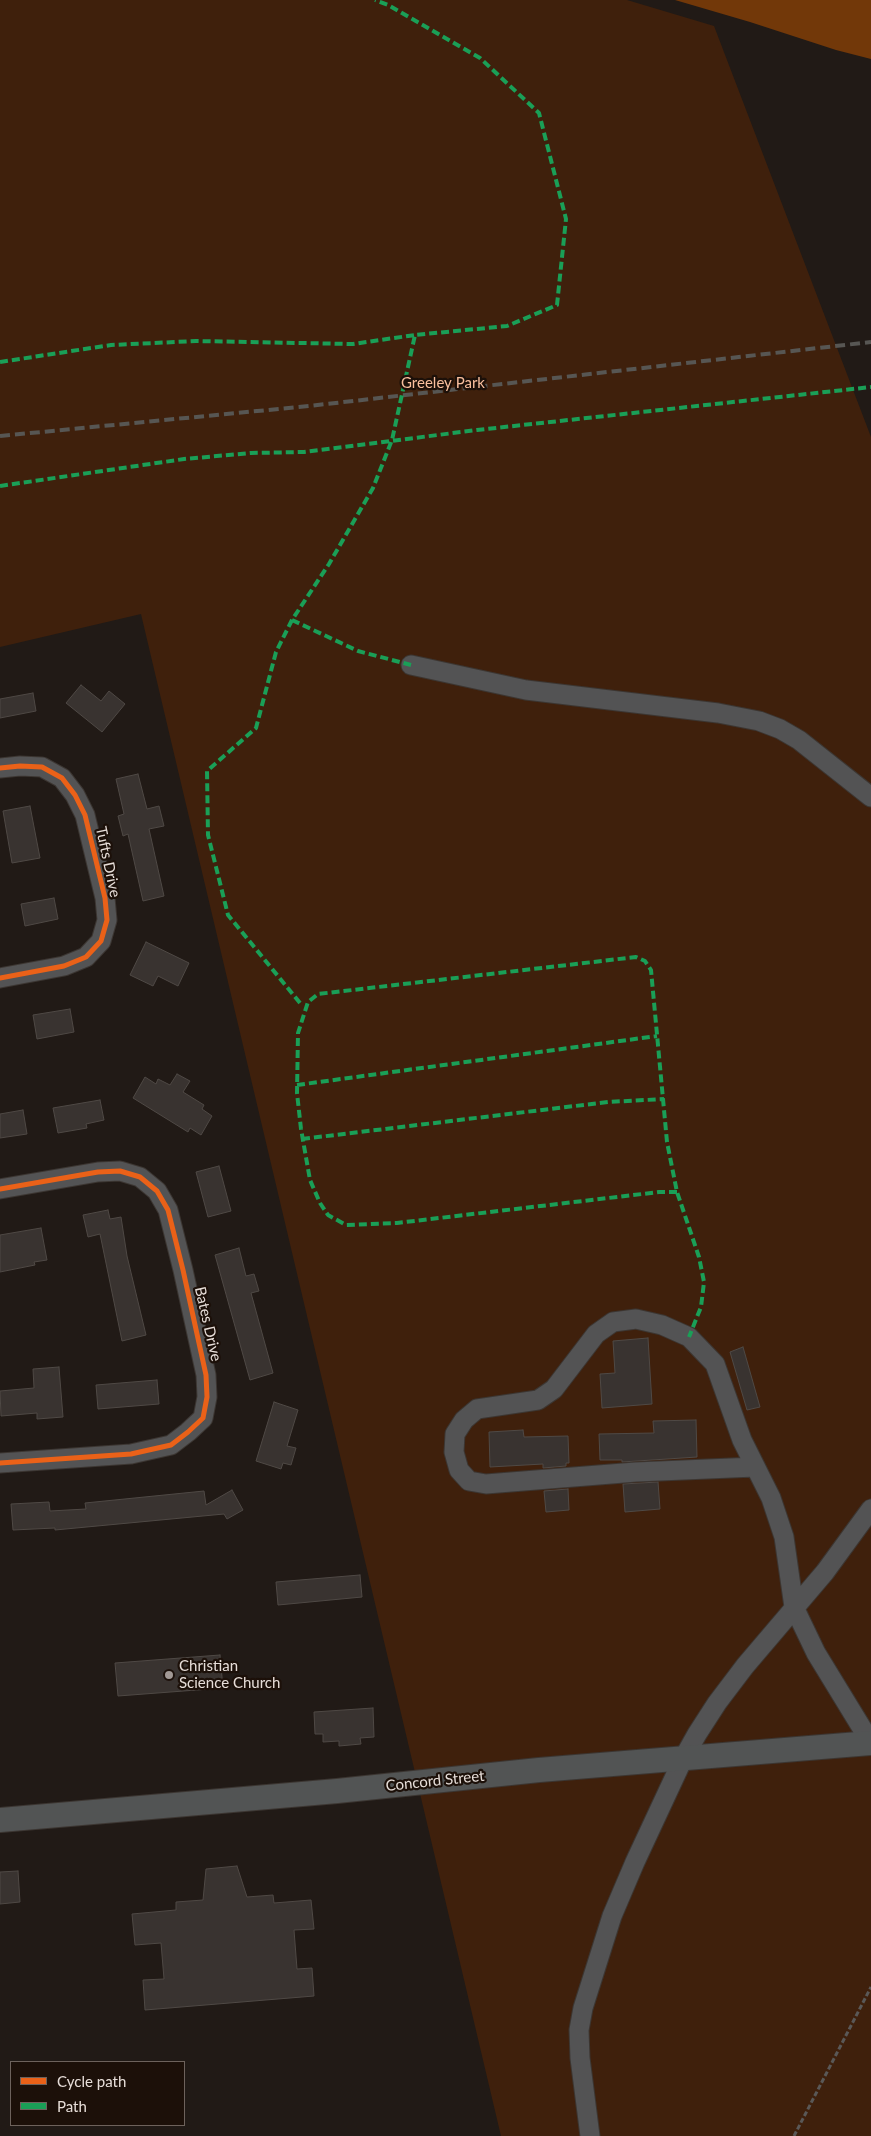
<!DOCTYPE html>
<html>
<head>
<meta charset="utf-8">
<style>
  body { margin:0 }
  #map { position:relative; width:871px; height:2136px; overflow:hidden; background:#211a16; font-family:Lato,sans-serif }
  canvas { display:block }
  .legend { position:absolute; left:10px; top:2061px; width:175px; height:65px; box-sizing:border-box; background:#1c1009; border:1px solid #6d625c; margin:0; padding:6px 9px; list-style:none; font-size:15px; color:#e7ded9 }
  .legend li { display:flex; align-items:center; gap:10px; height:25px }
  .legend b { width:25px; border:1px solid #6d625c }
</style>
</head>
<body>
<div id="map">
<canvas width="871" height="2136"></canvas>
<ul class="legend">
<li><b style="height:6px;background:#ea6118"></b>Cycle path</li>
<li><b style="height:6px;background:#1a9f57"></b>Path</li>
</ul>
</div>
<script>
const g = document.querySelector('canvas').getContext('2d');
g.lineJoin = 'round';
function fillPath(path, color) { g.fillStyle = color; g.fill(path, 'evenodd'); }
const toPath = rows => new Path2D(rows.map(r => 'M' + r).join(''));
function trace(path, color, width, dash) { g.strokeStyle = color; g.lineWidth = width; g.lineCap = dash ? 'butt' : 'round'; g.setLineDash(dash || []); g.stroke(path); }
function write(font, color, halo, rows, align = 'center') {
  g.font = font + ' Lato,sans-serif'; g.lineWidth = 4.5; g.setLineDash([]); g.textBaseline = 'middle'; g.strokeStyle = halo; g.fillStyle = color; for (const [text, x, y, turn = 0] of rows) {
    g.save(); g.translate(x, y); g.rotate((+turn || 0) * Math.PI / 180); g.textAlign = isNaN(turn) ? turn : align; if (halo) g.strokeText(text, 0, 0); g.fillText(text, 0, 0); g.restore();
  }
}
fillPath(toPath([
  [0,0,627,0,714,26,871,437,871,2136,501,2136,141,614,0,647]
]), '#3f200c');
fillPath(toPath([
  [675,0,871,0,871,59,836,50,750,22]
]), '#723809');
const building = toPath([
  [81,685,101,701,109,691,125,704,102,732,66,703,81,685],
  [33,693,36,711,0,718,0,699,33,693],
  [138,774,147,809,159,806,164,826,149,829,164,896,143,901,128,834,123,836,118,816,124,814,116,779,138,774],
  [30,806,40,858,12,863,3,811,30,806],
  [54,898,58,919,25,926,21,904,54,898],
  [146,942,189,963,178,986,158,976,153,986,130,975,146,942],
  [70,1009,74,1032,37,1039,33,1015,70,1009],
  [177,1074,190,1081,183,1092,204,1105,202,1109,212,1116,201,1135,190,1128,188,1132,133,1098,145,1077,156,1084,158,1079,170,1085,177,1074],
  [100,1100,104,1120,86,1124,87,1128,58,1133,53,1108,100,1100],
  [23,1110,27,1134,0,1138,0,1114,23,1110],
  [219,1166,231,1211,208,1217,196,1172,219,1166],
  [108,1210,110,1219,121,1217,127,1256,146,1335,122,1341,100,1234,88,1237,83,1215,108,1210],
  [41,1228,47,1260,34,1262,35,1265,0,1272,0,1235,41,1228],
  [239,1248,246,1276,254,1274,259,1291,251,1293,273,1373,250,1380,215,1255,239,1248],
  [648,1338,652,1404,602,1408,600,1374,615,1373,613,1341,648,1338],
  [743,1347,760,1407,747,1410,730,1352,743,1347],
  [59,1367,63,1417,37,1419,37,1413,1,1416,0,1391,34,1388,33,1369,59,1367],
  [157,1380,159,1404,98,1409,96,1385,157,1380],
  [274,1402,298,1410,287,1446,296,1448,291,1465,283,1463,281,1469,256,1461,274,1402],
  [696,1420,697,1457,622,1462,622,1460,600,1460,599,1434,654,1433,653,1421,696,1420],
  [523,1430,524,1437,568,1436,569,1463,566,1463,566,1466,543,1468,543,1464,490,1467,489,1432,523,1430],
  [658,1482,660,1509,625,1512,623,1484,658,1482],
  [568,1489,569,1510,546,1512,544,1491,568,1489],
  [232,1490,243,1510,227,1519,224,1514,55,1530,55,1528,13,1530,11,1504,49,1502,50,1511,86,1509,85,1503,204,1491,206,1505,232,1490],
  [360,1575,362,1597,278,1605,276,1582,360,1575],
  [220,1655,223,1688,118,1696,115,1663,220,1655],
  [373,1708,374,1737,360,1738,361,1744,339,1746,339,1741,323,1742,323,1734,315,1734,314,1712,373,1708],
  [237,1866,247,1897,273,1895,274,1903,311,1900,314,1929,294,1930,297,1969,312,1968,314,1996,145,2010,143,1980,164,1979,161,1943,135,1945,132,1914,176,1910,176,1902,203,1900,206,1869,237,1866],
  [18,1871,20,1902,0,1904,0,1872,18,1871]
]);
fillPath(building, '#393330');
trace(building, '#4f4945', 1);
const minor = toPath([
  [411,665,526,690,718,713,759,721,780,729,799,740,871,797],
  [0,768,20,766,42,767,62,778,75,795,85,815,105,898,107,920,101,941,86,957,64,966,0,978],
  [0,1189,98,1172,120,1171,140,1177,157,1191,168,1210,183,1270,206,1375,207,1397,203,1418,188,1432,171,1445,131,1454,0,1463],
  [755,1467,636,1472,486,1484,469,1481,459,1470,454,1452,455,1434,464,1420,477,1409,538,1400,554,1389,596,1334,613,1322,636,1319,662,1325,689,1337,715,1364,742,1440,771,1498,784,1537,794,1607,816,1653,871,1743],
  [590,2136,580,2058,579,2030,583,2008,612,1916,635,1862,683,1759,697,1734,717,1703,745,1666,825,1572,871,1509]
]);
const major = toPath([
  [0,1820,337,1791,539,1770,871,1743]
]);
trace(minor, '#3c3632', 21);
trace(major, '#3c3632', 26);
trace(toPath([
  [794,2136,871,1987]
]), '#5a5857', 3, [5, 2.5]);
trace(minor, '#535354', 19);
trace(major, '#525454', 24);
trace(toPath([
  [0,436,309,406,871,342]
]), '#575653', 4, [10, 5]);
trace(toPath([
  [0,362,111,345,196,341,353,344,415,335],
  [0,486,184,459,251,453,304,452,477,430,871,387],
  [292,620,358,651,411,665],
  [300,1003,228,915,208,835,207,771,256,728,276,652,292,620,329,564,373,488,392,440,415,335,507,326,557,305,566,219,539,113,480,58,388,5,375,0],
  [297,1085,657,1036],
  [302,1139,608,1102,664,1099],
  [677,1192,659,1192,397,1223,346,1225,328,1215,320,1203,310,1180,301,1129,297,1093,298,1033,308,1002,318,994,636,957,645,961,651,970,667,1142,677,1192,699,1257,704,1282,701,1307,689,1337]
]), '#1a9f57', 4, [8, 4]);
trace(toPath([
  [0,768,20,766,42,767,62,778,75,795,85,815,105,898,107,920,101,941,86,957,64,966,0,978],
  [0,1189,98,1172,120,1171,140,1177,157,1191,168,1210,183,1270,206,1375,207,1397,203,1418,188,1432,171,1445,131,1454,0,1463]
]), '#ea6118', 5);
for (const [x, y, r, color] of [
  [169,1675,5,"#a29995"]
]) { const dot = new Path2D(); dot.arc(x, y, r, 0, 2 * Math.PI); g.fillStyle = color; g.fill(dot); trace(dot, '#1c1009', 2); }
write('15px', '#f9bf9d', '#1c1009', [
  ["Greeley Park",443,383]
]);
write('15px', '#e7ded9', '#1c1009', [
  ["Tufts Drive",108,862,78],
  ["Bates Drive",208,1324,77],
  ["Concord Street",435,1781,-6]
]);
write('15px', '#e7ded9', '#1c1009', [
  ["Christian",179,1666],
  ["Science Church",179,1683]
], 'left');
</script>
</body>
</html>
